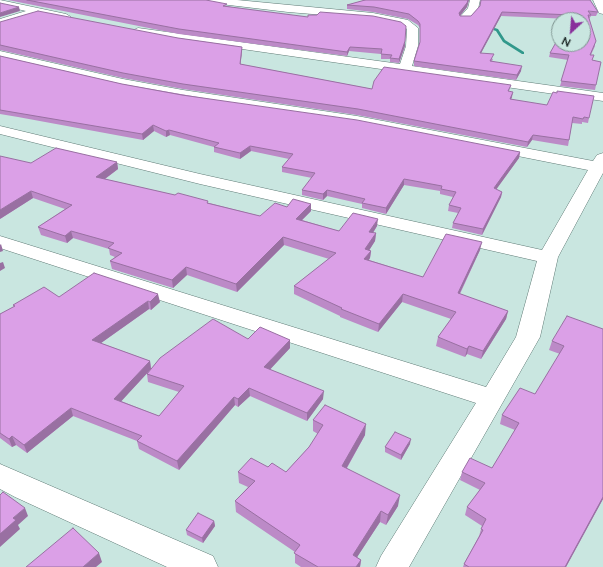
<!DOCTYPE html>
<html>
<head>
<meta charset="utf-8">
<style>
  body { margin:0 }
  #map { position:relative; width:603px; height:567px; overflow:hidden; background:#c9e6e0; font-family:Lato,sans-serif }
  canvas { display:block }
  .north { position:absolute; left:551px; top:12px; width:40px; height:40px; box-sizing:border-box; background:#c9e6e0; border:1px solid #7f9591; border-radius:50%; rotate:206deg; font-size:11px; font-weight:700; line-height:16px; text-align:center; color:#111b1a }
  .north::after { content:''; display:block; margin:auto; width:14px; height:18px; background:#892f9b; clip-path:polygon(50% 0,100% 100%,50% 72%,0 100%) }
</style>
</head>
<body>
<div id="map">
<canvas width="603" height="567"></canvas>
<div class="north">N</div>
</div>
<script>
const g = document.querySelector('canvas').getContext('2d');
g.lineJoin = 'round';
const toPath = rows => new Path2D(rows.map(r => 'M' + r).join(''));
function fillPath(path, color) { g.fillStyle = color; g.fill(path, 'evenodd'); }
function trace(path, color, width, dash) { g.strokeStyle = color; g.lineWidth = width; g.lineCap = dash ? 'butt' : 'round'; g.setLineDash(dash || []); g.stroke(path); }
fillPath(toPath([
  [485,25,498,29,505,40,524,52,524,54,522,54,503,42,496,31,484,27,485,25]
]), '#31988b');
const street = toPath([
  [0,0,66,14,71,17,66,20,38,14,0,25,0,19,26,11,0,5,0,0],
  [207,0,237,0,373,13,408,20,418,28,418,46,412,66,603,93,603,101,138,34,132,31,138,28,400,64,406,46,407,29,401,25,373,19,288,12,212,3,207,0],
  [470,0,480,0,478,9,469,19,461,19,460,17,468,8,470,0],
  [593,0,603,0,603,14,599,13,593,0],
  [0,51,123,79,183,90,357,116,593,161,597,155,603,153,603,173,558,257,540,337,409,567,376,567,381,556,476,403,0,248,0,236,486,387,516,337,537,261,200,184,0,134,0,126,200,174,542,250,588,170,357,124,183,98,123,87,0,59,0,51],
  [0,464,213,556,218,567,167,567,15,497,0,489,0,464]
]);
trace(street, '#607b76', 1);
fillPath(street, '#fff');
fillPath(toPath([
  [8,0,209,0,209,1,227,6,405,46,399,63,390,62,390,59,381,59,381,54,349,51,347,56,179,34],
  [365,0,469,0,467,7,460,16,471,16,480,6,598,12,596,16,591,16,589,19,595,46,591,55,596,85,595,90,560,86,568,60,549,57,550,53,570,19,501,16,481,53,493,59,492,61,521,71,516,80,414,66,414,61,420,43,420,28,418,25,408,19,373,12,347,9,347,5],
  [0,22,178,38,242,47,242,51,240,64,372,89,511,85,509,91,512,97,511,99,589,118,588,123,582,122,582,124,572,123,568,146,532,140,527,147,357,115,183,89,123,78,0,50],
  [0,56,122,84,520,152,519,158,496,189,502,192,501,197,482,235,452,228,453,223,458,213,448,211,449,205,453,197,440,194,440,191,404,185,386,214,362,208,362,204,327,196,323,200,302,195,302,190,312,178,282,172,282,167,289,159,251,151,240,159,214,152,214,147,170,135,166,137,154,131,143,140,18,117,0,114],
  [117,162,118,169,105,179,209,203,260,216,287,207,311,211,302,220,339,231,377,226,373,233,376,233,375,241,369,250,371,251,370,258,369,260,423,277,480,250,460,294,508,311,506,319,481,359,467,354,465,357,436,346,438,337,451,319,402,302,378,332,340,317,340,316,294,294,294,286,329,259,284,245,237,292,187,275,173,288,112,269,110,261,115,257,110,255,109,249,73,238,67,243,41,235,38,227,65,209,33,198,0,219,31,163],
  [59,297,160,302,151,310,149,309,101,343,150,361,151,369,121,401,159,416,179,392,148,382,147,374,248,339,290,340,290,348,270,369,323,399,307,421,250,396,238,407,235,405,179,470,139,449,137,441,73,416,27,453,16,445,12,447,0,438,0,314,14,307,13,305],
  [603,329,603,499,566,567,463,567,464,564,479,536,482,526,465,515,467,507,480,490,460,480,462,472,492,468,515,430,500,424,502,415,535,394,560,354,549,350,552,341],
  [313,420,365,435,347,468,398,506,386,525,380,522,357,557,361,560,360,567,301,567,295,563,295,552,236,512,235,501,248,487,239,483,238,472,268,467,286,472,309,447,318,434,313,431],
  [410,444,401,460,385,452,385,447],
  [214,521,215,526,203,543,187,535,186,530]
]), '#bc8ac7');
fillPath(toPath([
  [468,0,469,0,467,7,459,17,459,13],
  [19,7,20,11,0,17,0,13],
  [502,12,501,16,479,57,480,53],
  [405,41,405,46,399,63,399,59],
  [242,47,242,51,240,69,240,64],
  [350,47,349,51,347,56,347,52],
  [522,66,521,71,516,80,517,75],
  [513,92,512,97,509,104,510,99],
  [153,125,154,131,143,140,142,134],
  [169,130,170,135,166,137,166,131],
  [533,135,532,140,527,147,528,142],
  [250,146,251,151,240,159,240,153],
  [520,152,519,158,493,194,494,188],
  [117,162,118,169,98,184,96,177],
  [404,179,404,185,386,214,386,208],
  [327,190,327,196,323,200,323,194],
  [31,191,33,198,0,219,0,210],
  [502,192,501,197,482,235,483,229],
  [311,204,311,211,296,226,296,219],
  [378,219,377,226,369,239,369,232],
  [71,231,73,238,67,243,65,236],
  [376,233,375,241,365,257,365,249],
  [283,237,284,245,237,292,236,284],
  [482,242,480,250,456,301,458,293],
  [1,244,3,251,0,252,0,245],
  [371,251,370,258,364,266,364,259],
  [3,262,5,268,0,271,0,263],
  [186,267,187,275,173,288,172,280],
  [158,294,160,302,151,310,150,302],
  [403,294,402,302,378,332,379,324],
  [148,301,149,309,94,348,92,340],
  [508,311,506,319,481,359,483,351],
  [290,340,290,348,265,375,264,367],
  [469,346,467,354,465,357,467,349],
  [150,361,151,369,116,407,114,399],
  [249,388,250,396,238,407,238,399],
  [324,391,323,399,307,421,307,413],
  [234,397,235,405,179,470,177,461],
  [71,408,73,416,27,453,24,445],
  [366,424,365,435,342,476,342,466],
  [12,436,16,445,12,447,9,439],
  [411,439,410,444,401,460,401,455],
  [400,495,398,506,386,525,388,515],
  [603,497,603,499,566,567,565,567],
  [25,508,28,516,18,525,20,529,0,547,0,534,13,518],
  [381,511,380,522,352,565,353,555],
  [214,521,215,526,203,543,202,538],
  [99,553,102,562,96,567,83,567],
  [361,560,360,567,356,567]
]), '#9970a2');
const building = toPath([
  [27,0,206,0,227,4,223,6,308,17,308,15,317,15,320,12,373,16,401,22,406,26,405,41,399,59,390,58,392,55,381,54,382,49,350,47,347,52,179,29,27,0],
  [365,0,468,0,467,3,459,13,460,16,471,16,480,6,481,0,590,0,598,12,588,11,591,15,588,15,596,41,590,55,594,55,592,60,601,62,596,85,561,81,569,55,550,53,559,37,559,44,583,44,583,20,569,20,572,15,502,12,480,53,494,54,490,61,522,66,517,75,414,61,420,42,420,24,418,21,409,14,374,7,347,5,365,0],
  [0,3,19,7,0,13,0,3],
  [38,11,178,38,242,47,240,64,372,89,374,81,384,67,511,85,508,91,513,92,510,99,547,105,553,92,557,93,557,91,594,96,589,118,584,117,583,119,573,117,569,140,533,135,528,142,358,109,183,84,123,73,0,45,0,22,38,11],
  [0,56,122,84,182,95,357,120,520,152,494,188,502,192,483,229,453,223,461,208,449,205,456,192,441,189,442,186,404,179,386,208,362,203,365,199,327,190,323,194,302,190,315,173,282,167,293,154,250,146,240,153,214,147,219,143,169,130,166,131,153,125,142,134,0,110,0,56],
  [56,148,117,162,96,177,175,195,178,193,208,201,207,203,260,216,275,203,287,207,293,199,311,204,296,219,339,231,353,213,378,219,369,232,376,233,365,249,371,251,364,259,423,277,446,234,482,242,458,293,508,311,483,351,469,346,467,349,438,337,456,312,403,294,379,324,341,309,342,308,294,286,336,253,283,237,236,284,186,267,172,280,110,261,122,253,108,248,114,243,71,231,65,236,38,227,72,205,31,191,0,210,0,156,31,163,56,148],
  [94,273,158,294,150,302,148,301,92,340,150,361,114,399,159,416,184,386,147,374,160,358,213,319,248,339,260,327,290,340,264,367,324,391,307,413,249,388,238,399,234,397,177,461,137,441,142,436,71,408,24,445,12,436,9,439,0,433,0,314,15,306,13,305,44,287,59,297,94,273],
  [567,316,603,329,603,497,565,567,469,567,464,564,483,530,481,529,486,519,467,507,485,483,462,472,470,458,492,468,519,423,502,415,520,388,535,394,564,346,552,341,567,316],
  [325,405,366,424,342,466,400,495,388,515,381,511,353,555,361,560,356,567,318,567,294,553,300,545,235,501,255,481,238,472,251,458,268,467,272,463,286,472,309,447,323,425,313,420,325,405],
  [395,432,411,439,401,455,385,447,395,432],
  [3,492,25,508,13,518,16,520,0,534,0,495,3,492],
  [198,513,214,521,202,538,186,530,198,513],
  [73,528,99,553,83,567,26,567,73,528]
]);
fillPath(building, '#dba0e7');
trace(building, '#9970a2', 1);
</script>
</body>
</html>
